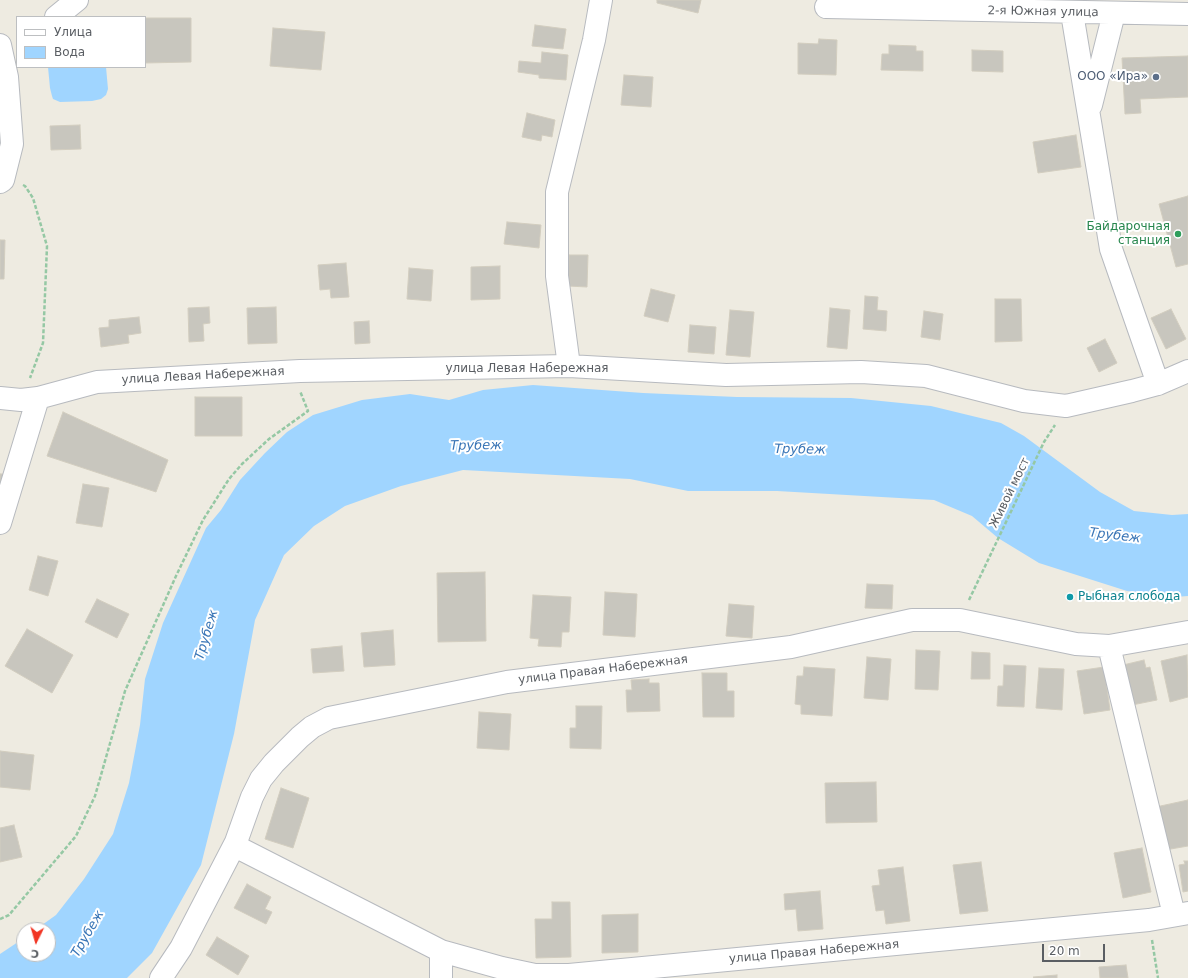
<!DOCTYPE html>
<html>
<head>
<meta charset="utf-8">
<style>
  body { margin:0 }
  #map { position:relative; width:1188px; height:978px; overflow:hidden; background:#eeebe1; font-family:"DejaVu Sans",sans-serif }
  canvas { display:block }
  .legend { position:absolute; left:16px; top:16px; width:130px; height:52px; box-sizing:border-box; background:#fff; border:1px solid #bdbfc1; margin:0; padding:5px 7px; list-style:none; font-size:12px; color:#5a5e63 }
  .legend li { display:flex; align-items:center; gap:8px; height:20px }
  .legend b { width:20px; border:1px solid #bdbfc1 }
  .north { position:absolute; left:16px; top:922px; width:40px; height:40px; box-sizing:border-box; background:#fff; border:1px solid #bdbfc1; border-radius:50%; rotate:185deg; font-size:11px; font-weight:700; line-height:16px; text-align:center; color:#5a5e63 }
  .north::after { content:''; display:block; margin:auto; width:14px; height:18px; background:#f13524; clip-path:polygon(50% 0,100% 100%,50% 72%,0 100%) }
  .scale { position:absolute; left:1042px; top:944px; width:63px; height:18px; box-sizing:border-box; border:2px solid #5a5e63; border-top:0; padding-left:5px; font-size:12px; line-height:14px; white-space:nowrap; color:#5a5e63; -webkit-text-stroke:3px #fff; paint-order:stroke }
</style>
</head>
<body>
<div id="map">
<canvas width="1188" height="978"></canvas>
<ul class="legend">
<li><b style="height:5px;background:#fff"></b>Улица</li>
<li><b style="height:11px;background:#a0d5ff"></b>Вода</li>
</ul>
<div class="north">С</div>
<div class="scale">20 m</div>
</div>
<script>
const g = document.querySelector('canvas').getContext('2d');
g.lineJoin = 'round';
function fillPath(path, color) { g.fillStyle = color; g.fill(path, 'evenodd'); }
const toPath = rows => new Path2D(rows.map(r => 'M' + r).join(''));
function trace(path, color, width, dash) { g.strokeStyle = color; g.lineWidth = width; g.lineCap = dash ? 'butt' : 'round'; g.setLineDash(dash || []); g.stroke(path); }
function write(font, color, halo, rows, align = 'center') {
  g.font = font + ' "DejaVu Sans",sans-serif'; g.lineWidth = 4; g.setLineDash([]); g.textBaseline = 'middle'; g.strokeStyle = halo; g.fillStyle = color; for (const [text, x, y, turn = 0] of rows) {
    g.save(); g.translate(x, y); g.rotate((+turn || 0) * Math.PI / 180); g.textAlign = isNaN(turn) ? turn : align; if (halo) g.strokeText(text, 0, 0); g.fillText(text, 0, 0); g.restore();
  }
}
fillPath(toPath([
  [48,67,106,67,108,89,106,95,101,99,92,101,60,102,53,99,52,96,50,88],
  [533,385,643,393,737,397,851,398,931,406,1001,423,1024,436,1100,492,1134,511,1172,515,1188,514,1188,596,1175,597,1127,591,1039,563,998,538,972,516,934,500,777,491,688,491,630,479,463,470,401,486,345,506,314,526,284,555,255,620,234,734,201,865,152,953,127,978,0,978,0,954,24,938,24,954,48,954,48,930,35,930,56,915,84,879,113,834,129,783,140,725,145,679,163,623,206,528,221,510,240,480,265,453,287,432,313,415,362,400,410,394,449,400,483,390]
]), '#a0d5ff');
const building = toPath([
  [657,0,701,0,698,13,657,3,657,0],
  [145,18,191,18,191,62,145,63,145,18],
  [535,25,566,29,563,49,532,46,535,25],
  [273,28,325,32,321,70,270,66,273,28],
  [819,39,837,40,836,75,798,74,798,43,818,44,819,39],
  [889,45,916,46,916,51,923,51,923,71,881,70,882,54,889,54,889,45],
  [972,50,1003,51,1003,72,972,71,972,50],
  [542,52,568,55,566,80,539,78,539,75,518,72,519,61,541,63,542,52],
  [1188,56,1188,97,1140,99,1141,113,1125,114,1122,58,1188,56],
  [624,75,653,77,651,107,621,105,624,75],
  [527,113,555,120,552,137,542,135,541,141,522,137,527,113],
  [80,125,81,149,51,150,50,126,80,125],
  [1076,135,1081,167,1038,173,1033,142,1076,135],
  [1188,196,1188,264,1176,267,1159,204,1188,196],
  [507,222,541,225,539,248,504,244,507,222],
  [0,240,5,240,4,279,0,279,0,240],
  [569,255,588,255,587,287,568,286,569,255],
  [346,263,349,297,331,298,330,289,320,290,318,265,346,263],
  [500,266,500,299,471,300,471,267,500,266],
  [409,268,433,270,431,301,407,299,409,268],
  [651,289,675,295,668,322,644,316,651,289],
  [865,296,878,297,877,310,887,311,886,331,863,329,865,296],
  [995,299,1021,299,1022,341,995,342,995,299],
  [209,307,210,323,203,324,204,341,189,342,188,308,209,307],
  [276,307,277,343,248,344,247,308,276,307],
  [830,308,850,310,847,349,827,347,830,308],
  [1171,309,1186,339,1166,349,1151,318,1171,309],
  [730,310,754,312,750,357,726,355,730,310],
  [924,311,943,314,940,340,921,337,924,311],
  [139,317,141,333,128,335,129,343,101,347,99,328,109,327,109,320,139,317],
  [369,321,370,343,355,344,354,322,369,321],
  [690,325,716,327,714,354,688,352,690,325],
  [1105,339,1117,363,1099,372,1087,348,1105,339],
  [195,397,242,397,242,436,195,436,195,397],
  [63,412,168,460,156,492,47,456,63,412],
  [0,474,3,474,1,491,0,491,0,474],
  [83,484,109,488,102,527,76,523,83,484],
  [38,556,58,561,48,596,29,590,38,556],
  [485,572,486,641,438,642,437,573,485,572],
  [867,584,893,585,892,609,865,608,867,584],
  [605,592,637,594,635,637,603,635,605,592],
  [533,595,571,597,569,632,562,632,561,647,538,646,539,639,530,638,533,595],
  [97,599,129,614,117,638,85,622,97,599],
  [729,604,754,606,752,638,726,636,729,604],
  [27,629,73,655,52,693,5,666,27,629],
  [393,630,395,665,364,667,361,633,393,630],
  [342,646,344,671,313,673,311,649,342,646],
  [916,650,940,651,938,690,915,689,916,650],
  [972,652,990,653,990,679,971,679,972,652],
  [1187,655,1188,697,1170,702,1161,661,1187,655],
  [867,657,891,659,888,700,864,698,867,657],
  [1144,660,1146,668,1150,667,1157,700,1132,705,1123,665,1144,660],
  [1004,665,1026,666,1024,707,997,706,998,686,1003,686,1004,665],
  [804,667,835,669,832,716,801,714,801,705,795,704,797,676,803,676,804,667],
  [1104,667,1110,710,1084,714,1077,671,1104,667],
  [1039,668,1064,669,1062,710,1036,708,1039,668],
  [702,673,727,673,727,691,734,691,734,717,703,717,702,673],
  [649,679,649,683,659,683,660,711,627,712,626,690,632,690,631,680,649,679],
  [576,706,602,706,601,749,570,748,570,728,576,728,576,706],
  [479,712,511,714,509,750,477,748,479,712],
  [0,751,34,755,30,790,0,787,0,751],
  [876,782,877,822,826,823,825,783,876,782],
  [281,788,309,798,293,848,265,839,281,788],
  [1188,800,1188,846,1165,850,1156,807,1188,800],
  [14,825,22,857,0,862,0,828,14,825],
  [1142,848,1151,892,1123,898,1114,853,1142,848],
  [1184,861,1188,861,1188,891,1183,892,1179,865,1185,864,1184,861],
  [981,862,988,911,960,914,953,865,981,862],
  [903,867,910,921,886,924,884,910,876,911,872,886,880,885,878,870,903,867],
  [247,884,271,897,265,909,272,912,266,924,234,908,247,884],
  [820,891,823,929,798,931,796,909,785,910,784,894,820,891],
  [552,902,570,902,571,957,536,958,535,919,552,919,552,902],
  [638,914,638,952,602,953,602,915,638,914],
  [217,937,249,956,238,975,206,955,217,937],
  [1126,965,1128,978,1100,978,1099,967,1126,965],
  [1057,975,1057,978,1034,978,1033,977,1057,975]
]);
fillPath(building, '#c8c6be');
trace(building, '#d2cdbf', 1);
const minor = toPath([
  [826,7,1188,14],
  [1072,13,1111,249,1158,384],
  [56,17,77,0],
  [0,45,7,77,12,144,3,180,0,182],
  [1091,105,1114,13],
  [569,366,557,276,557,192,594,40,601,0],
  [0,398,21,400,38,398,97,382,300,371,569,366,726,375,861,372,926,376,1024,401,1066,406,1132,391,1158,384,1188,371],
  [0,523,38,398],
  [1109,646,1174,915],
  [235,846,441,951,441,978],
  [441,951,502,968,535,975,569,975,1149,920,1188,913],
  [161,978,181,948,236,842,252,797,261,779,274,763,300,737,312,727,329,718,507,682,791,647,912,620,960,620,1076,644,1109,646,1188,632]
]);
trace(minor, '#b7babf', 24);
trace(toPath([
  [23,185,25,186,33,198,47,246,43,343,30,378],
  [969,600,1044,442,1055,425],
  [0,919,9,915,76,836,95,796,125,691,176,576,203,520,229,479,242,464,269,439,308,411,300,391],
  [1152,940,1158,978]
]), '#95c8a4', 2.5, [4, 2]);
trace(minor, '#fff', 22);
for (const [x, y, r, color] of [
  [1156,77,4,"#5c6f8a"],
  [1178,234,4,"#2e9e5b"],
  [1070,597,4,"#0f9aa8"]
]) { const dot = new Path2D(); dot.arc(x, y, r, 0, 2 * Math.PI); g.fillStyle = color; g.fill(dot); trace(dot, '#fff', 1.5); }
write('12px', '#5a5e63', '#fff', [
  ["2-я Южная улица",1043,12,1],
  ["улица Левая Набережная",527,369],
  ["улица Левая Набережная",203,376,-3],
  ["Живой мост",1010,493,-64],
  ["улица Правая Набережная",603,670,-7],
  ["улица Правая Набережная",814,952,-5]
]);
write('12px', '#4e5e75', '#fff', [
  ["ООО «Ира»",1148,77]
], 'right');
write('12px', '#27864d', '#fff', [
  ["Байдарочная",1170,227],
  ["станция",1170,241]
], 'right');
write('12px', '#0d838f', '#fff', [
  ["Рыбная слобода",1078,597]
], 'left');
write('italic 13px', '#3975b6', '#fff', [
  ["Трубеж",476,446,-1],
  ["Трубеж",800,450,1],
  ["Трубеж",1115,536,7],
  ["Трубеж",207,635,-73],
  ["Трубеж",88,934,-60]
]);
</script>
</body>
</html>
